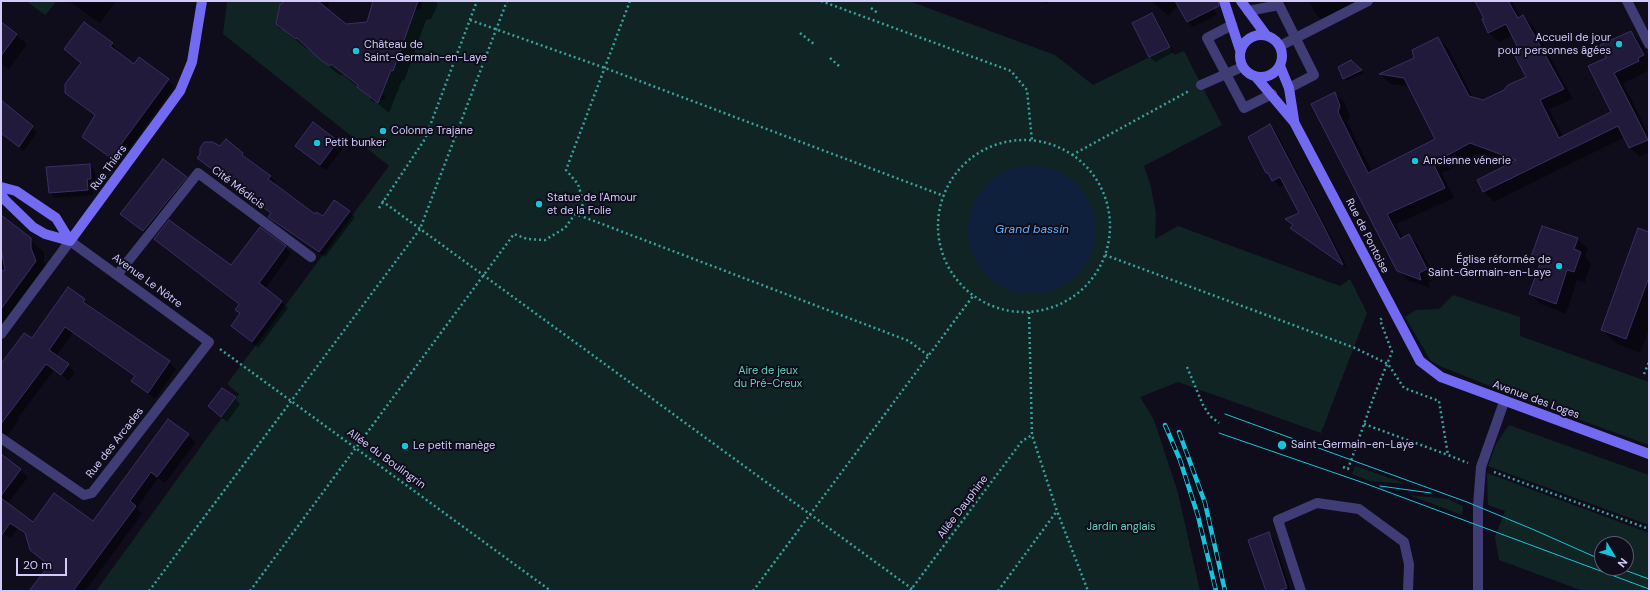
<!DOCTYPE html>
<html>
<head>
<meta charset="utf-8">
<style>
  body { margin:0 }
  #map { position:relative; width:1650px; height:592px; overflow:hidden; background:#0f0d1b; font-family:"DM Sans",sans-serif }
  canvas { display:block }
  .frame { position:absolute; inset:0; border:2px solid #d2cbfa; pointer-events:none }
  .north { position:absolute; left:1594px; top:536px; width:40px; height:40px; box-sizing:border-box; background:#0f0d1b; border:1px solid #5d5974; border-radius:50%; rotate:128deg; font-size:11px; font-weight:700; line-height:16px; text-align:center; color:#d2cbfa }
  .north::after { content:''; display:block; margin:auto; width:14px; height:18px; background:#14c5dd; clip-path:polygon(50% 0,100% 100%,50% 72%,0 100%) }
  .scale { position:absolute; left:16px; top:558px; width:51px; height:18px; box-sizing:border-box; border:2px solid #d2cbfa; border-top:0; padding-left:5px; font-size:12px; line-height:14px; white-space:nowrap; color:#d2cbfa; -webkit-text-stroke:3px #0f0d1b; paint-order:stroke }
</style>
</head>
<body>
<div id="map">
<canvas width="1650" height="592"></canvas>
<div class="frame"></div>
<div class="north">N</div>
<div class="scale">20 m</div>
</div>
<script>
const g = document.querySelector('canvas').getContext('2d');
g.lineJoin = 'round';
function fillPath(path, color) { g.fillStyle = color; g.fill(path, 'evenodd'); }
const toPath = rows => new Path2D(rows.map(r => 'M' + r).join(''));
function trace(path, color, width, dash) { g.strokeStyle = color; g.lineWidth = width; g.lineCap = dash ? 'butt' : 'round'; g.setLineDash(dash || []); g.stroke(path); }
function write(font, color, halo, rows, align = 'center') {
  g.font = font + ' "DM Sans",sans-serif'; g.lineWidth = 4; g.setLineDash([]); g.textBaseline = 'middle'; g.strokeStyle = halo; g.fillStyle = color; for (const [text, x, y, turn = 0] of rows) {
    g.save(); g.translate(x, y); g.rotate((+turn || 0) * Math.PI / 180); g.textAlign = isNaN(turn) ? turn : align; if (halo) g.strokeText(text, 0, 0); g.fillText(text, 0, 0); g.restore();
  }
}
fillPath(toPath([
  [26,1,57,1,45,15],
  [227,1,283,1,282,4,280,4,277,18,278,27,281,29,283,27,296,39,297,37,330,66,331,64,358,85,357,87,373,96,370,100,374,102,380,101,381,99,384,100,385,96,381,94,409,27,410,25,408,24,414,10,421,9,422,1,909,1,1055,55,1093,85,1170,47,1174,55,1184,51,1222,125,1144,166,1150,183,1156,213,1155,239,1178,226,1340,286,1350,279,1367,313,1321,433,1178,382,1140,397,1154,420,1178,493,1200,591,96,591,239,394,227,384,389,166,223,34],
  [1453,295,1520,317,1520,336,1649,382,1649,445,1517,397,1440,366,1431,361,1405,317,1416,310,1439,309],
  [1509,425,1649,475,1649,525,1488,466,1496,444],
  [1355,466,1407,484,1370,481,1352,474],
  [1487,473,1649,533,1649,591,1583,591,1499,560,1495,537,1505,511,1488,505],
  [1602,544,1626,544,1626,568,1602,568],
  [1409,495,1447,499,1463,506,1462,515]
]), '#102424');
fillPath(toPath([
  '968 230a64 64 0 1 1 128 0a64 64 0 1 1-128 0Z'
]), '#0f203c');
fillPath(toPath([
  [68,1,116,1,100,23],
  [281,1,329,1,328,11,346,25,368,23,376,1,435,1,438,4,431,19,426,20,404,81,402,80,389,113,342,74,341,76,333,70,308,48,307,49,288,34,277,23],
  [1042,1,1049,1,1046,4],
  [1151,1,1181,1,1169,16],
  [1186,1,1209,1,1217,15,1193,27,1188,22,1179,5],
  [1309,1,1361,1,1323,21,1315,13],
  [1476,1,1512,1,1521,18,1523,17,1533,26,1573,99,1549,109,1563,137,1613,113,1608,58,1631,32,1641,42,1649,58,1649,67,1647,68,1648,71,1623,83,1649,135,1649,153,1640,157,1630,148,1625,137,1494,202,1484,192,1478,180,1511,164,1480,153,1442,173,1454,198,1396,224,1403,238,1409,235,1418,245,1436,279,1428,282,1430,288,1408,280,1398,270,1313,105,1335,93,1345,103,1350,117,1347,122,1372,172,1436,140,1410,87,1390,84,1381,75,1416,58,1438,38,1448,48,1474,99,1483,101,1505,91,1527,77,1520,50,1513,35,1499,42,1489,33,1483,20,1486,19],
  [1154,19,1159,24,1174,52,1155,62,1150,57,1136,28],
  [1,23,27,44,9,69,1,63],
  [84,23,112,44,119,51,117,53,134,65,168,80,174,87,118,164,83,137,96,117,66,93,82,64],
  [1351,62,1364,73,1346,81,1339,67],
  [1,102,37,132,24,151,1,133],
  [313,123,343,148,326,170,301,151],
  [1270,126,1277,133,1348,269,1299,235,1287,220,1300,213,1285,185,1280,187,1267,173],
  [226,141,270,176,276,182,274,184,315,215,323,218,349,212,355,217,325,257,274,222,269,217,272,213,198,158,220,148],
  [90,165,95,171,96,184,92,185,93,195,55,198,49,192],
  [186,178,191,183,149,236,122,214],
  [1,215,44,252,44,261,49,274,1,339,1,257,3,254,1,243],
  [1649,233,1649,329,1640,353,1617,344,1602,330],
  [155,239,231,267,285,247,291,253,265,289,288,308,258,348,232,326,241,314,236,310,239,305],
  [1577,239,1588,249,1585,257,1591,263,1585,282,1577,280,1566,314,1541,304,1530,294,1540,265,1532,257],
  [68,289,84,300,91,307,91,308,169,362,176,369,155,399,132,381,135,377,73,333,56,356,75,372,69,381,54,370,18,418,19,419,1,445,1,366,33,339],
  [235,398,240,404,227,422,209,406],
  [168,420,196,442,165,483,158,478,137,508,142,514,85,591,30,591,50,566,31,550,27,536,17,529,11,538,1,532,1,455,28,477,7,504,34,523,93,523],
  [1268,534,1274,539,1291,591,1267,591]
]), '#0007');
const building = toPath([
  [283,1,318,1,346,24,367,22,373,1,418,1,393,71,391,70,378,103,357,87,358,85,331,64,330,66,321,60,297,38,296,39,276,24,280,4,282,4,283,1],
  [1175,1,1218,1,1219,6,1187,22,1175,1],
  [1475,1,1508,1,1518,18,1523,15,1564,89,1540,100,1559,138,1611,112,1588,66,1606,58,1600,45,1631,31,1644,55,1638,58,1639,61,1614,73,1648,140,1629,148,1618,126,1483,192,1477,180,1516,160,1470,143,1433,163,1445,188,1387,214,1400,239,1409,234,1427,269,1419,273,1421,280,1397,271,1311,104,1335,92,1340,106,1338,112,1368,173,1435,139,1404,78,1379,74,1414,58,1412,50,1438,37,1469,96,1483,100,1504,90,1508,85,1526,77,1515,56,1519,50,1506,24,1488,33,1482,19,1484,19,1475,1],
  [1152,13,1170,47,1149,57,1132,23,1152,13],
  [1,22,17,34,1,56,1,22],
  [84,22,113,43,110,46,134,64,139,57,169,79,111,158,82,137,95,115,65,93,65,84,81,63,64,49,84,22],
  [1351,60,1362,70,1343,79,1338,67,1351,60],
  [1,100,33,126,19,147,1,133,1,100],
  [313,122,338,141,320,165,295,146,313,122],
  [1270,124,1321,221,1343,265,1290,228,1293,225,1285,219,1299,213,1280,177,1272,181,1268,173,1266,173,1248,137,1270,124],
  [226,139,243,153,242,155,271,176,268,179,315,214,316,212,323,216,334,200,350,211,319,252,268,217,271,213,197,158,200,154,200,148,204,142,213,142,220,146,226,139],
  [163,159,187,177,143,231,120,214,163,159],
  [90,164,91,179,87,179,88,190,49,193,46,167,90,164],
  [1,215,31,238,31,248,36,261,1,309,1,271,5,270,1,248,1,215],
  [169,220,231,265,260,227,286,246,259,283,282,301,252,342,231,326,240,313,235,310,239,304,154,239,169,220],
  [1542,226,1578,238,1574,249,1581,252,1574,272,1567,270,1556,304,1529,294,1541,261,1531,257,1542,226],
  [1638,228,1649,232,1649,277,1626,339,1601,330,1638,228],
  [68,287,85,299,83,302,170,361,148,393,131,381,135,376,65,327,49,350,69,364,61,375,46,364,1,424,1,364,24,333,32,338,68,287],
  [222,388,236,397,221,417,208,406,222,388],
  [168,419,189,434,157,477,151,472,130,501,136,506,73,591,29,591,49,565,30,550,25,533,10,523,1,536,1,498,33,522,54,493,93,521,168,419],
  [1,454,21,469,1,496,1,454],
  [1269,532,1287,588,1278,591,1266,591,1248,540,1269,532]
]);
fillPath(building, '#221a3a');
trace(building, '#3a2f64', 1);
trace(toPath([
  [630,1,566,170,578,184,583,201,581,216,909,341,929,356],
  [821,1,1011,71,1027,90,1032,141],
  [871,8,879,14],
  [470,20,605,68,944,196],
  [800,33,814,44],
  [830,58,839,66],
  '938 226a86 86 0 1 1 172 0a86 86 0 1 1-172 0Z',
  [1072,155,1189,91],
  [382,201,915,591],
  [379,208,425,139,477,1],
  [1105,255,1355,348,1388,364,1404,388,1439,401,1448,455,1468,463],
  [1029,312,1032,435,1057,511,1088,591],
  [220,349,551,591],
  [1187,367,1203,405,1210,416,1219,423],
  [1644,374,1649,362],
  [1364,424,1448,455],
  [1343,467,1348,469,1374,396,1392,352,1380,320,1382,318],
  [1494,472,1649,529],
  [149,591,420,229,507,1],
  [250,591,514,234,527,239,545,240,565,228,575,214,581,216],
  [753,591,973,296],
  [910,591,1022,441,1032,435],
  [998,591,1057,511]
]), '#37a39f', 2.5, [2, 3]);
trace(toPath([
  [1248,11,1279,5,1314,75,1289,88],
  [1232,25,1207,38,1244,108,1272,94],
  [1201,85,1242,67],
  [117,275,198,173,311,257],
  [1301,591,1278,520,1317,503,1359,509,1404,542,1409,564,1408,591]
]), '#3f3c76', 10);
trace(toPath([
  [1627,1,1649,44],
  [1280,46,1368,1],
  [1,334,70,241,209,342,92,493,84,495,1,438],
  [1478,591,1478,506,1481,467,1504,402]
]), '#3f3c76', 10);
trace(toPath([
  [1224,1,1240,50],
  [1241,1,1266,35],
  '1240 56a21 21 0 1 1 42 0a21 21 0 1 1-42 0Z',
  [1280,66,1289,88,1294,120],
  [1256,77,1294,122,1420,361,1441,377,1649,454],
  [1,187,16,191,56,218,70,241],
  [1,194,5,200,33,227,45,234,70,241],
  [70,241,180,91,192,62,202,1]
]), '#726bf2', 10);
trace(toPath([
  [1225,414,1467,502,1532,529,1602,560],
  [1219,433,1364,483,1649,589],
  [1380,486,1431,493],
  [1619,568,1649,579]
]), '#14c5dd', 1);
const rail = toPath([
  [1165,425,1180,460,1198,516,1216,591],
  [1179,432,1205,503,1225,591]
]);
trace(rail, '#14c5dd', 4.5);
trace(rail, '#0f0d1b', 3, [9]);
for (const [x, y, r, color] of [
  [1619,44,4,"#14c5dd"],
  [356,51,4,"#14c5dd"],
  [383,131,4,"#14c5dd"],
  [317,143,4,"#14c5dd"],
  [1415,161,4,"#14c5dd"],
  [539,204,4,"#14c5dd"],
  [1559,266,4,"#14c5dd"],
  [1282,445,5,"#14c5dd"],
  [405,446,4,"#14c5dd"]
]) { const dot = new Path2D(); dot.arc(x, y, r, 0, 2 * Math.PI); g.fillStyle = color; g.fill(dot); trace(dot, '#0f0d1b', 1.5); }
write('11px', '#d2cbfa', '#0f0d1b', [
  ["Accueil de jour",1611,38,"right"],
  ["pour personnes âgées",1611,51,"right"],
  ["Château de",364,45],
  ["Saint-Germain-en-Laye",364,58],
  ["Colonne Trajane",391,131],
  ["Petit bunker",325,143],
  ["Ancienne vénerie",1423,161],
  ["Statue de l'Amour",547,198],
  ["et de la Folie",547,211],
  ["Église réformée de",1551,260,"right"],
  ["Saint-Germain-en-Laye",1551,273,"right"],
  ["Saint-Germain-en-Laye",1291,445],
  ["Le petit manège",413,446]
], 'left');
write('11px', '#d2cbfa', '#0f0d1b', [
  ["Rue Thiers",109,168,-54],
  ["Cité Médicis",238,188,37],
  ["Rue de Pontoise",1367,236,63],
  ["Avenue Le Nôtre",147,281,36],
  ["Avenue des Loges",1536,400,20],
  ["Rue des Arcades",115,443,-52],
  ["Allée du Boulingrin",386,459,36],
  ["Allée Dauphine",963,507,-53]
]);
write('11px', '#5fd2b8', '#0f0d1b', [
  ["Aire de jeux",768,371],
  ["du Pré-Creux",768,384],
  ["Jardin anglais",1121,527]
]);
write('italic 12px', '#63acf1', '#0f0d1b', [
  ["Grand bassin",1032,230]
]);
</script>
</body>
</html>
